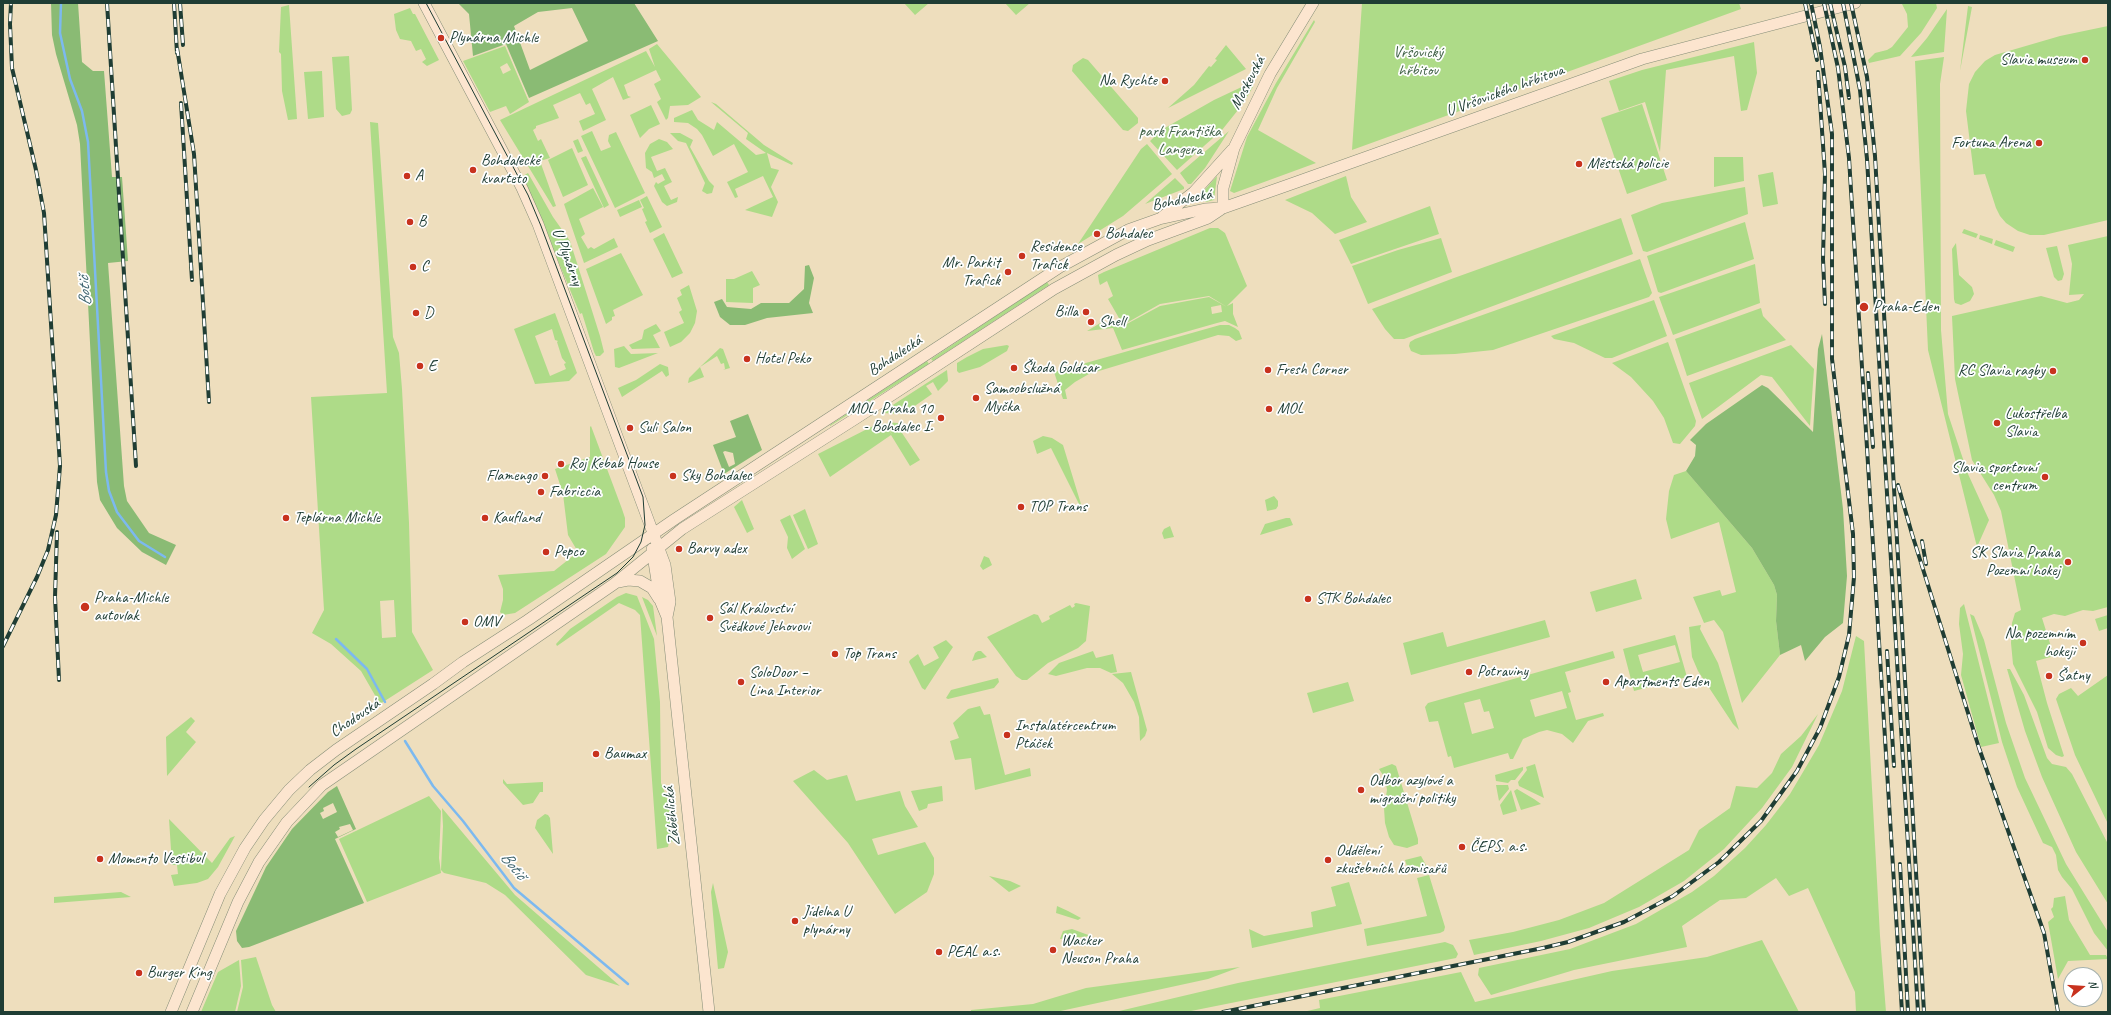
<!DOCTYPE html>
<html>
<head>
<meta charset="utf-8">
<style>
  body { margin:0 }
  #map { position:relative; width:2111px; height:1015px; overflow:hidden; background:#eedebd; font-family:Caveat,sans-serif }
  canvas { display:block }
  .frame { position:absolute; inset:0; border:4px solid #1f3d34; pointer-events:none }
  .north { position:absolute; left:2063px; top:967px; width:40px; height:40px; box-sizing:border-box; background:#fff; border:1px solid #a5b1ae; border-radius:50%; rotate:73deg; font-size:11px; font-weight:700; line-height:16px; text-align:center; color:#1f3d34 }
  .north::after { content:''; display:block; margin:auto; width:14px; height:18px; background:#c8321e; clip-path:polygon(50% 0,100% 100%,50% 72%,0 100%) }
</style>
</head>
<body>
<div id="map">
<canvas width="2111" height="1015"></canvas>
<div class="frame"></div>
<div class="north">N</div>
</div>
<script>
const g = document.querySelector('canvas').getContext('2d');
g.lineJoin = 'round';
function fillPath(path, color) { g.fillStyle = color; g.fill(path, 'evenodd'); }
const toPath = rows => new Path2D(rows.map(r => 'M' + r).join(''));
function trace(path, color, width, dash) { g.strokeStyle = color; g.lineWidth = width; g.lineCap = dash ? 'butt' : 'round'; g.setLineDash(dash || []); g.stroke(path); }
function write(font, color, halo, rows, align = 'center') {
  g.font = font + ' Caveat,sans-serif'; g.lineWidth = 3.5; g.setLineDash([]); g.textBaseline = 'middle'; g.strokeStyle = halo; g.fillStyle = color; for (const [text, x, y, turn = 0] of rows) {
    g.save(); g.translate(x, y); g.rotate((+turn || 0) * Math.PI / 180); g.textAlign = isNaN(turn) ? turn : align; if (halo) g.strokeText(text, 0, 0); g.fillText(text, 0, 0); g.restore();
  }
}
fillPath(toPath([
  [904,3,929,3,915,15],
  [1005,3,1030,3,1016,15],
  [1362,3,1739,3,1741,9,1352,150],
  [1908,3,1936,3,1937,8,1921,33,1900,56,1869,63,1868,60,1875,53,1887,50,1892,47,1908,27,1907,14,1902,4],
  [289,5,297,119,288,120,282,91,281,54,279,52,281,7],
  [1968,6,1972,7,1960,71],
  [410,8,413,14,415,14,439,60,427,66,422,62,426,59,421,49,416,51,411,41,400,39,396,30,394,14],
  [1947,9,1944,52,1911,57,1927,38],
  [1314,20,1315,22,1277,88,1258,130,1316,163,1234,193,1230,191,1247,137,1276,83],
  [2108,26,2108,220,2044,235,2030,235,2018,231,2006,223,2000,216,1996,208,1985,174,1974,175,1966,111,1969,84,1975,72,1985,61,1995,55,2060,36],
  [1754,42,1757,73,1747,110,1741,111,1734,56,1666,70,1660,152,1645,102,1619,111,1609,81,1642,70],
  [657,44,701,97,688,105,670,106,668,118,666,120,657,102,661,99,654,84,661,80,656,70,624,85,628,96,631,97,623,100,613,77,592,89,606,120,583,131,579,121,595,114,590,103,586,105,580,93,553,105,559,118,536,126,536,128,533,130,538,141,541,139,550,158,540,161,556,206,553,207,500,120,646,51,655,67,649,49],
  [1226,45,1246,69,1168,108,1194,85,1209,66,1211,67,1217,60,1215,59],
  [505,46,529,102,510,114,506,106,490,112,463,61],
  [507,63,511,70,503,74,500,67],
  [349,56,352,110,350,114,342,116,336,109,332,57],
  [1944,57,1940,84,1941,330,1948,414,1968,474,1989,520,1977,547,1928,350,1915,61],
  [1083,58,1088,60,1138,118,1138,123,1128,131,1123,130,1072,71,1073,65],
  [322,71,324,117,308,119,304,72],
  [1248,84,1252,85,1253,87,1242,105,1222,130,1177,170,1150,141,1163,129,1214,100],
  [711,102,716,104,764,145,793,163,792,165,767,153,771,168,779,170,771,187,778,202,772,217,745,210,773,197,763,176,735,189,738,197,735,198,727,182,748,172,734,144,713,156,702,135,697,129,688,123,674,122,674,118,692,110,698,120,714,130,717,122,756,155,766,153,746,139,748,133],
  [1642,104,1667,180,1627,194,1601,118],
  [651,105,660,124,649,129,640,138,630,115],
  [370,122,378,123,393,337,399,353,402,389,409,523,412,632,433,670,380,704,361,671,331,644,312,633,324,610,311,397,387,393],
  [394,600,396,637,382,638,380,601],
  [592,131,601,151,611,147,608,141,609,135,616,132,645,193,615,208,581,136],
  [1229,131,1205,168,1191,184,1188,184,1180,173],
  [670,133,680,133,693,140,690,147,709,181,714,186,712,193,707,194,702,191,705,183,686,143,678,141],
  [578,139,583,151,578,153,573,141],
  [659,139,667,142,673,149,651,157,657,171,665,168,672,182,664,186,671,200,678,197,677,202,667,206,662,202,654,186,656,182,658,184,665,180,662,174,654,178,652,172,646,168,645,153,650,144],
  [1147,144,1172,174,1123,216,1078,244,1141,149],
  [572,148,588,185,563,197,548,160],
  [586,156,609,205,604,208,581,158],
  [1714,157,1743,157,1744,181,1714,187],
  [1773,172,1778,204,1763,207,1758,175],
  [528,173,553,217,570,241,600,336,604,352,600,356,596,356,594,352,582,313,580,314,523,176],
  [1217,176,1214,200,1206,202,1200,195],
  [1346,176,1351,197,1367,222,1335,234,1312,213,1285,200],
  [1175,178,1184,187,1184,189,1145,204],
  [1745,187,1748,214,1647,252,1643,251,1631,215,1662,203],
  [593,188,603,207,579,219,585,234,581,237,588,249,591,247,594,249,614,238,618,247,584,263,564,204],
  [647,196,662,227,650,233,645,222,647,221,642,209,644,208,640,200],
  [639,200,642,207,620,217,617,210],
  [1430,206,1439,234,1351,264,1339,240],
  [1621,218,1633,254,1404,339,1394,339,1385,329,1372,309,1454,278],
  [1745,222,1754,259,1661,293,1658,292,1647,256],
  [1210,228,1218,228,1225,233,1247,286,1227,306,1233,303,1233,314,1238,327,1225,321,1217,323,1122,350,1113,328,1087,331,1102,322,1104,326,1118,319,1123,326,1160,306,1209,297,1227,307,1209,296,1160,304,1123,325,1108,299,1113,296,1107,281,1100,285,1099,282,1098,275,1104,272],
  [1221,305,1222,312,1212,314,1211,307],
  [1964,229,1978,234,1976,238,1962,233],
  [664,233,683,273,672,278,653,239],
  [1980,235,1993,239,1992,244,1979,239],
  [2108,236,2108,607,2093,611,2083,610,2065,616,2054,614,2042,618,2054,656,2036,661,2047,703,2064,756,2062,757,2056,755,2048,748,2037,712,2013,664,2011,643,2012,623,2015,613,2021,610,2001,511,1994,495,1972,460,1955,379,1952,316,2041,296,2067,303,2079,300,2084,294,2069,295,2072,264,2068,245],
  [1441,238,1452,272,1368,304,1352,266,1398,250],
  [1996,240,2015,247,2013,252,1994,245],
  [1956,243,1959,275,1972,287,1974,294,1970,301,1961,305,1955,303,1954,299,1952,249],
  [2057,246,2064,274,2062,280,2058,281,2054,277,2046,248],
  [621,253,643,295,613,310,615,316,612,317,612,320,606,324,586,269],
  [1640,259,1652,293,1649,297,1493,350,1455,354,1421,355,1411,351,1409,346,1410,342,1415,339],
  [1755,264,1760,303,1673,335,1659,297],
  [752,271,760,285,753,288,753,303,726,302,726,279,734,279],
  [1047,282,1049,285,933,361,931,359],
  [689,285,697,311,695,323,690,333,681,342,670,347,664,332,684,323,679,312,682,310,677,298,682,295,680,290],
  [1654,300,1667,336,1612,358,1605,358,1574,343,1554,339,1551,336],
  [1761,308,1763,316,1786,340,1687,376,1675,339],
  [555,313,577,373,569,381,535,384,514,329],
  [552,329,555,340,558,341,557,342,562,358,566,363,564,364,566,369,550,376,535,336],
  [656,324,661,331,653,335,660,348,632,349,629,345,642,339,644,330],
  [1220,325,1229,325,1235,328,1239,331,1242,339,1236,341,1229,336,1218,335,1089,374,1075,382,1065,390,1067,399,1063,399,1054,372],
  [1668,342,1696,421,1695,426,1680,444,1673,443,1664,418,1653,401,1631,377,1612,363],
  [1007,345,1009,346,1007,351,980,367,959,373,957,371,957,363,967,357,983,349],
  [1791,345,1814,369,1810,426,1772,377,1761,375,1702,419,1689,383],
  [624,346,631,354,658,353,619,368,615,367,614,349],
  [720,348,723,349,730,368,723,370,725,369,724,363,721,364,717,356,700,367,704,377,688,383,689,378,700,367],
  [927,361,929,364,830,426,830,425],
  [660,364,668,367,669,375,666,377,662,371,622,397,618,388,636,380],
  [947,370,948,381,938,391,933,382,926,386,932,394,909,410,899,414,884,413,885,410],
  [889,422,904,424,905,429,902,433,920,460,910,466,891,435,830,477,818,454,875,425,886,424,892,435,887,423],
  [591,426,622,509,625,518,625,527,606,554,515,613,503,615,500,612,503,600,503,589,498,575,554,571,578,552,568,535,563,494,555,469,590,457,590,427],
  [1043,436,1052,438,1063,445,1084,514,1051,448,1037,454,1033,441],
  [1686,471,1752,548,1774,585,1777,595,1776,621,1780,655,1742,703,1723,632,1714,620,1704,623,1693,597,1720,590,1722,596,1736,592,1719,522,1671,539,1666,519,1669,491,1674,475],
  [1274,496,1278,501,1278,506,1276,509,1267,511,1265,500],
  [742,500,754,529,747,533,734,507],
  [805,509,818,544,808,549,793,515],
  [790,515,805,549,792,559,787,548,788,537,780,520],
  [1286,518,1290,518,1293,525,1260,535,1265,524],
  [1170,526,1174,537,1164,539,1162,533,1164,529],
  [984,556,989,558,992,565,983,570,980,566],
  [1636,579,1642,599,1596,612,1590,592],
  [626,593,637,596,654,639,660,702,661,783,672,811,675,841,669,842,668,847,657,849,640,615,635,610,619,603,557,646,556,644,570,629,617,597],
  [642,597,648,600,653,606,657,636],
  [1076,603,1090,606,1086,641,1078,648,1048,663,1027,680,1022,680,1016,676,987,637,1034,614,1038,615,1042,623,1050,619,1049,616,1070,605,1072,608,1075,606,1074,604],
  [1964,604,1999,743,1981,747,1961,675,1963,654,1959,624,1960,608],
  [1970,614,1974,616,1984,640,2006,723,2025,778,2066,864,2108,932,2108,951,2094,933,2072,889,2062,877,2058,870,2056,855,2052,847,2043,843,2017,787,2002,742],
  [2108,615,2108,628,2099,631,2095,619],
  [1545,620,1550,637,1411,675,1403,643,1443,632,1447,647],
  [1701,625,1700,629,1718,663,1739,730,1733,724,1698,671,1692,657,1689,627],
  [1675,635,1687,677,1634,691,1623,649],
  [1675,645,1680,662,1643,672,1638,655],
  [1856,636,1864,641,1880,936,1886,1012,1856,1012,1855,992,1808,888,1789,896,1776,878,1746,898,1720,900,1682,926,1687,947,1574,970,1491,995,1478,975,1479,968,1570,949,1636,924,1692,892,1714,876,1745,848,1766,825,1790,794,1819,745,1842,691],
  [946,640,953,647,925,690,922,688,909,662,910,660,918,654,924,666,939,658,933,647],
  [978,651,981,651,987,657,972,661,975,653],
  [1093,651,1096,658,1113,654,1117,672,1111,673,1100,668,1087,668,1056,676,1048,674,1059,663],
  [1613,651,1615,658,1565,672,1571,692,1568,693,1576,720,1603,713,1604,716,1588,721,1573,743,1562,734,1547,730,1539,732,1523,739,1513,759,1510,759,1508,753,1454,768,1451,756,1448,757,1438,721,1429,722,1425,707,1428,703],
  [1562,691,1567,708,1535,717,1530,700],
  [1480,699,1484,712,1489,711,1494,728,1472,734,1464,703],
  [2007,669,2010,669,2024,695,2047,758,2052,764,2066,767,2072,774,2108,844,2108,904,2076,852,2042,777,2025,731],
  [1131,672,1147,730,1145,736,1140,741,1139,717,1134,702,1123,683,1112,674],
  [2108,675,2108,824,2075,755,2056,699,2059,694,2071,688,2078,696],
  [998,678,999,682,994,688,948,699,946,698,951,690],
  [1348,682,1354,701,1313,713,1307,693],
  [980,706,984,715,990,714,1005,775,1030,768,1031,776,975,790,971,758,955,760,950,741,959,738,953,723,968,709],
  [1818,714,1792,767,1762,808,1724,849,1684,881,1639,907,1589,928,1541,941,1474,955,1469,940,1513,932,1559,920,1604,903,1689,850,1699,830,1730,808,1736,786,1757,788,1772,773,1781,754,1801,736],
  [191,717,195,721,186,732,196,742,167,776,166,737],
  [1392,764,1396,766,1418,839,1418,844,1407,848,1394,845,1389,837,1385,823,1384,808,1387,790,1385,778,1379,769],
  [1535,764,1544,798,1519,786,1518,782,1527,770,1526,767],
  [1523,767,1523,770,1515,780,1511,780,1508,783,1496,781,1495,775],
  [814,770,827,780,847,775,856,801,900,791,905,806,918,827,872,839,878,855,925,842,934,858,934,874,927,892,895,914,848,843,793,781],
  [503,779,507,784,543,782,543,792,540,792,533,803,523,805,503,783],
  [1496,785,1508,785,1509,789,1499,801],
  [942,786,943,801,928,804,927,808,919,811,911,791],
  [1517,789,1534,799,1541,804,1521,810,1514,791],
  [1511,790,1517,811,1503,815,1500,805],
  [429,796,441,811,439,858,441,873,367,902,339,839],
  [442,808,515,895,620,986,586,975,505,895,486,883,444,873,441,870,443,826],
  [545,814,548,815,550,818,553,854,535,828,537,820],
  [169,819,212,863,230,838,235,836,218,867,208,879,197,883,174,886,171,875,178,874,177,865,172,865],
  [1421,856,1427,867,1409,872,1405,860],
  [1429,875,1445,927,1444,931,1440,933,1367,946,1364,929,1427,916,1417,878],
  [989,876,1010,881,1021,886,1009,892],
  [1349,882,1362,924,1252,948,1249,929,1264,936,1313,927,1311,912,1336,906,1331,887],
  [713,883,728,952,724,968,718,969,711,892],
  [121,892,131,897,54,903,54,897],
  [2065,896,2069,920,2090,955,2106,955,2108,959,2068,961,2058,979,2048,922,2054,917,2051,909,2053,907,2054,898],
  [1057,906,1068,911,1081,918,1078,920,1056,913],
  [1072,929,1091,936,1060,939,1063,931],
  [1762,940,1799,1012,1303,1012,1320,1008,1319,1000,1461,972,1475,1002,1612,971,1707,957],
  [1445,942,1453,945,1458,954,1456,958,1186,1012,1115,1012,1238,983],
  [256,957,272,1005,276,1012,237,1012,243,987,241,960],
  [239,960,241,986,235,1012,201,1012,218,972],
  [1240,967,1208,979,1056,1012,971,1012,971,1010,1033,1004,1086,988]
]), '#aedb88');
fillPath(toPath([
  [51,3,78,3,82,62,93,71,104,71,112,177,122,177,128,261,108,263,124,486,127,501,149,533,176,545,166,565,142,552,117,528,100,500,97,482,80,144,77,125,56,54,52,35],
  [458,3,634,3,658,41,529,98,506,44,473,56,469,14],
  [572,8,588,41,530,70,514,26,538,12],
  [809,265,814,278,809,303,813,313,767,318,745,325,730,325,720,317,714,302,722,299,727,307,751,309,761,303,789,303,804,289,805,266],
  [1822,334,1843,509,1847,576,1843,623,1825,637,1805,661,1801,645,1780,655,1776,621,1777,595,1774,585,1752,548,1686,471,1695,456,1696,445,1690,440,1706,424,1762,385,1768,388,1813,432,1818,349],
  [748,414,762,450,724,474,713,445,736,437,730,421],
  [725,451,733,453,735,464,729,467,723,452],
  [337,786,356,829,335,839,364,903,249,947,242,948,237,941,236,931,266,867,292,829,328,792],
  [333,803,337,812,323,819,320,813,324,811,323,808],
  [350,824,353,830,338,837,335,832,340,829,339,827]
]), '#8abb74');
trace(toPath([
  [61,3,60,33,70,79,82,111,88,142,106,472,109,491,117,512,139,541,165,557],
  [336,639,367,669,385,702],
  [405,741,433,786,463,821,514,888,628,984]
]), '#7cb9ef', 2.5);
const secondary = toPath([
  [424,3,522,188,538,224,665,565,670,602,667,617],
  [1223,208,1223,188,1234,148,1270,74,1313,3],
  [1162,217,1194,192,1232,150],
  [652,549,660,600,667,617,709,1012],
  [618,582,628,580,640,581,652,588,659,599],
  [171,1012,220,894,245,848,264,820,289,790,310,770,336,750,433,684,463,662,528,620,675,519,1060,267,1128,230,1159,219,1205,209,1222,208],
  [192,1012,238,902,259,862,287,822,322,785,614,584,682,529,858,417,1054,289,1116,255,1148,240,1208,218,1223,208,1294,183,1642,59,1855,3]
]);
trace(secondary, '#868e78', 12);
trace(secondary, '#fce5cf', 11);
trace(toPath([
  [309,787,334,765,356,749,617,573,633,557,641,542,645,525,643,497,541,226,528,195,426,3]
]), '#1f3d34', 1);
const rail = toPath([
  [107,3,136,466],
  [174,3,177,53],
  [180,3,183,45],
  [1805,3,1817,60],
  [1824,3,1838,68,1849,158,1902,1012],
  [1830,3,1845,67,1849,98],
  [1843,3,1860,90,1867,159,1918,1012],
  [1851,3,1867,77,1875,156,1924,1012],
  [177,48,194,154,209,402],
  [1818,72,1825,174,1823,259,1825,304],
  [181,103,192,280],
  [1868,373,1873,447],
  [1898,485,1912,534,1979,748,2044,933,2058,1012],
  [57,532,55,597,59,680],
  [1922,541,1926,564],
  [3,646,37,577,48,550,56,515,60,466,44,213,36,170,12,68,10,24,11,3],
  [1887,651,1894,766],
  [1900,864,1908,1012],
  [1223,1012,1543,948,1568,942,1624,922,1673,896,1719,862,1761,821,1797,771,1820,728,1839,677,1849,635,1854,577,1853,534,1832,359,1832,134,1820,47,1811,3]
]);
trace(rail, '#1f3d34', 4);
trace(rail, '#fff', 2.5, [8]);
for (const [x, y, r, color] of [
  [441,38,4,"#c8321e"],
  [2085,60,4,"#c8321e"],
  [1165,81,4,"#c8321e"],
  [2039,143,4,"#c8321e"],
  [1579,164,4,"#c8321e"],
  [473,170,4,"#c8321e"],
  [407,176,4,"#c8321e"],
  [410,222,4,"#c8321e"],
  [1097,234,4,"#c8321e"],
  [1022,256,4,"#c8321e"],
  [413,267,4,"#c8321e"],
  [1008,272,4,"#c8321e"],
  [1864,307,5,"#c8321e"],
  [1086,312,4,"#c8321e"],
  [416,313,4,"#c8321e"],
  [1091,322,4,"#c8321e"],
  [747,359,4,"#c8321e"],
  [420,366,4,"#c8321e"],
  [1014,368,4,"#c8321e"],
  [1268,370,4,"#c8321e"],
  [2053,371,4,"#c8321e"],
  [976,398,4,"#c8321e"],
  [1269,409,4,"#c8321e"],
  [941,418,4,"#c8321e"],
  [1997,423,4,"#c8321e"],
  [630,428,4,"#c8321e"],
  [561,464,4,"#c8321e"],
  [545,476,4,"#c8321e"],
  [673,476,4,"#c8321e"],
  [2045,477,4,"#c8321e"],
  [541,492,4,"#c8321e"],
  [1021,507,4,"#c8321e"],
  [286,518,4,"#c8321e"],
  [485,518,4,"#c8321e"],
  [679,549,4,"#c8321e"],
  [546,552,4,"#c8321e"],
  [2068,562,4,"#c8321e"],
  [1308,599,4,"#c8321e"],
  [85,607,5,"#c8321e"],
  [710,618,4,"#c8321e"],
  [465,622,4,"#c8321e"],
  [2083,643,4,"#c8321e"],
  [835,654,4,"#c8321e"],
  [1469,672,4,"#c8321e"],
  [2049,676,4,"#c8321e"],
  [741,682,4,"#c8321e"],
  [1606,682,4,"#c8321e"],
  [1007,735,4,"#c8321e"],
  [596,754,4,"#c8321e"],
  [1361,790,4,"#c8321e"],
  [1462,847,4,"#c8321e"],
  [100,859,4,"#c8321e"],
  [1328,860,4,"#c8321e"],
  [795,921,4,"#c8321e"],
  [1053,950,4,"#c8321e"],
  [939,952,4,"#c8321e"],
  [139,973,4,"#c8321e"]
]) { const dot = new Path2D(); dot.arc(x, y, r, 0, 2 * Math.PI); g.fillStyle = color; g.fill(dot); trace(dot, '#fff', 1.5); }
write('16px', '#1f3d34', '#fff', [
  ["Plynárna Michle",449,38],
  ["Slavia museum",2077,60,"right"],
  ["Na Rychte",1157,81,"right"],
  ["Fortuna Arena",2031,143,"right"],
  ["Bohdalecké",481,161],
  ["kvarteto",481,179],
  ["Městská policie",1587,164],
  ["A",415,176],
  ["B",418,222],
  ["Bohdalec",1105,234],
  ["Residence",1030,247],
  ["Trafick",1030,265],
  ["Mr. Parkit",1000,263,"right"],
  ["Trafick",1000,281,"right"],
  ["C",421,267],
  ["Praha-Eden",1873,307],
  ["Billa",1078,312,"right"],
  ["D",424,313],
  ["Shell",1099,322],
  ["Hotel Peko",755,359],
  ["E",428,366],
  ["Škoda Goldcar",1022,368],
  ["Fresh Corner",1276,370],
  ["RC Slavia ragby",2045,371,"right"],
  ["Samoobslužná",984,389],
  ["Myčka",984,407],
  ["MOL, Praha 10",933,409,"right"],
  ["- Bohdalec I.",933,427,"right"],
  ["MOL",1277,409],
  ["Lukostřelba",2005,414],
  ["Slavia",2005,432],
  ["Suli Salon",638,428],
  ["Roj Kebab House",569,464],
  ["Slavia sportovní",2037,468,"right"],
  ["centrum",2037,486,"right"],
  ["Flamengo",537,476,"right"],
  ["Sky Bohdalec",681,476],
  ["Fabriccia",549,492],
  ["TOP Trans",1029,507],
  ["Teplárna Michle",294,518],
  ["Kaufland",493,518],
  ["Barvy adex",687,549],
  ["Pepco",554,552],
  ["SK Slavia Praha",2060,553,"right"],
  ["Pozemní hokej",2060,571,"right"],
  ["Praha-Michle",94,598],
  ["autovlak",94,616],
  ["STK Bohdalec",1316,599],
  ["Sál Království",718,609],
  ["Svědkové Jehovovi",718,627],
  ["OMV",473,622],
  ["Na pozemním",2075,634,"right"],
  ["hokeji",2075,652,"right"],
  ["Top Trans",843,654],
  ["Potraviny",1477,672],
  ["SoloDoor –",749,673],
  ["Lina Interior",749,691],
  ["Šatny",2057,676],
  ["Apartments Eden",1614,682],
  ["Instalatércentrum",1015,726],
  ["Ptáček",1015,744],
  ["Baumax",604,754],
  ["Odbor azylové a",1369,781],
  ["migrační politiky",1369,799],
  ["ČEPS, a.s.",1470,847],
  ["Oddělení",1336,851],
  ["zkušebních komisařů",1336,869],
  ["Momento Vestibul",108,859],
  ["Jídelna U",803,912],
  ["plynárny",803,930],
  ["Wacker",1061,941],
  ["Neuson Praha",1061,959],
  ["PEAL a.s.",947,952],
  ["Burger King",147,973]
], 'left');
write('16px', '#436449', '#fff', [
  ["Vršovický",1418,53],
  ["hřbitov",1418,71],
  ["park Františka",1180,132],
  ["Langera",1180,150]
]);
write('16px', '#1f3d34', '#fff', [
  ["Moskevská",1248,83,-62],
  ["U Vršovického hřbitova",1505,91,-20],
  ["Bohdalecká",1182,200,-11],
  ["U Plynárny",567,257,69],
  ["Bohdalecká",895,356,-33],
  ["Chodovská",355,718,-34],
  ["Záběhlická",672,816,-96]
]);
write('italic 17px', '#3b626c', '#fff', [
  ["Botič",85,291,-94],
  ["Botič",513,866,51]
]);
</script>
</body>
</html>
